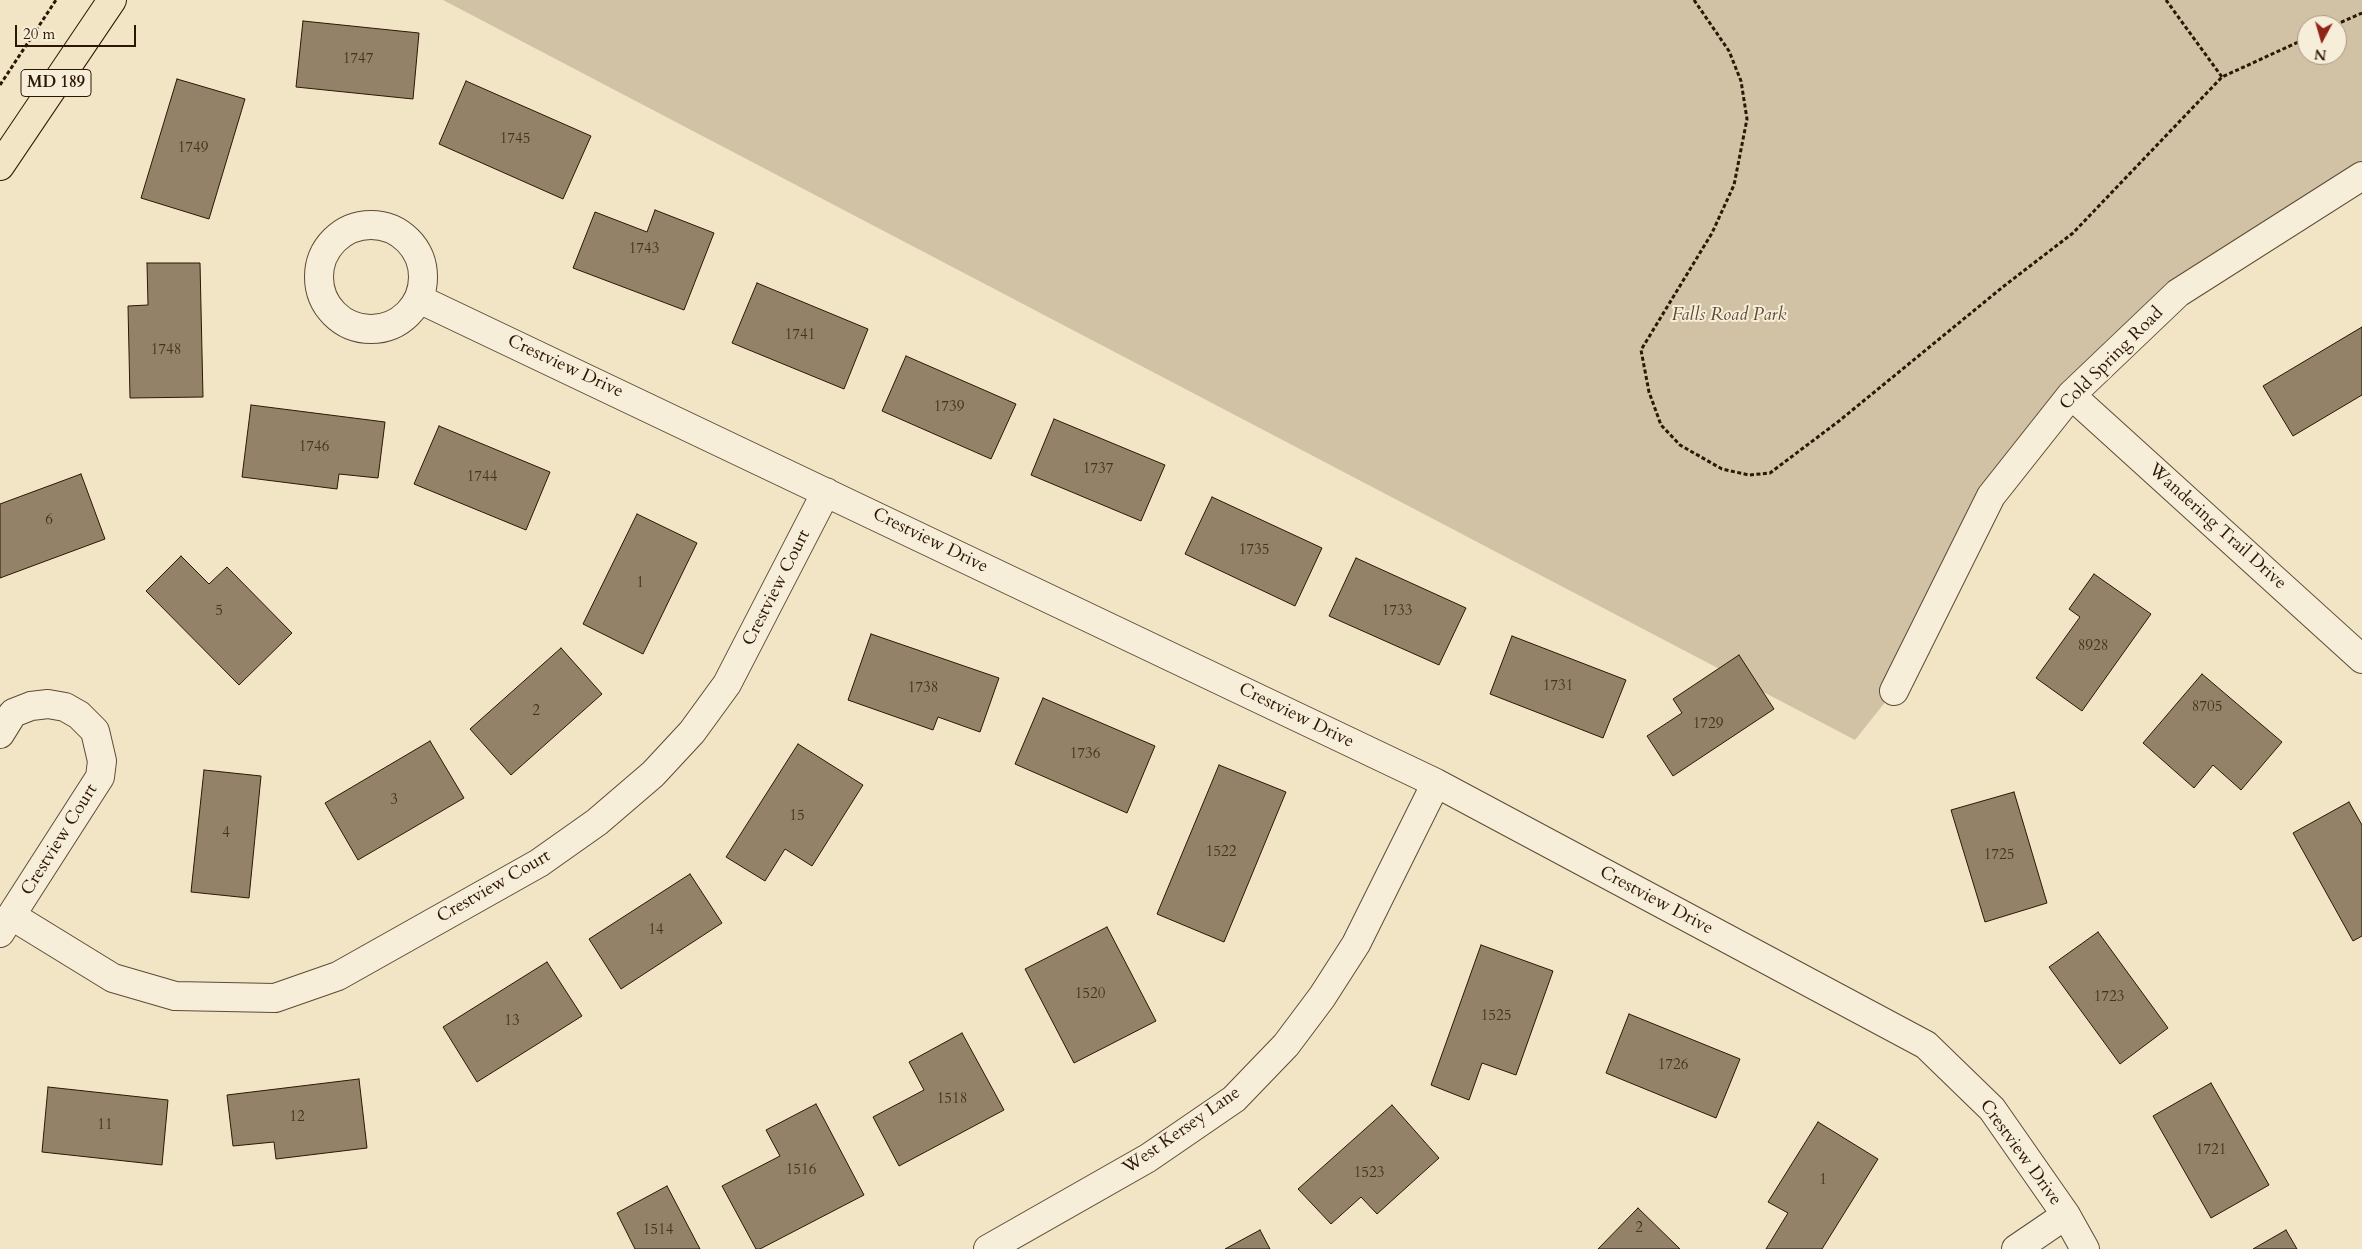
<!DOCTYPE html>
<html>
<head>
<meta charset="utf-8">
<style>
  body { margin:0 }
  #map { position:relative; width:2362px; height:1249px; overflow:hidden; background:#f2e5c6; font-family:Cardo,serif }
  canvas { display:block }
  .north { position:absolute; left:2297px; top:15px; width:50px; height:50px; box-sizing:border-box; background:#f7eeda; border:1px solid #a69884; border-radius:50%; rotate:186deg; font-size:14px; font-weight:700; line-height:20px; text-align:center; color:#2d1603 }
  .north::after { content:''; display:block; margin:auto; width:18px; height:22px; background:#8f2418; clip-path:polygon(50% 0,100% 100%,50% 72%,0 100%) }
  .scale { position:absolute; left:15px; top:25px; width:121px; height:22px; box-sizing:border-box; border:2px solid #2d1603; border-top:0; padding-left:6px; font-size:15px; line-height:18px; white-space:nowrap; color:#2d1603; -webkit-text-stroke:4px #f7eeda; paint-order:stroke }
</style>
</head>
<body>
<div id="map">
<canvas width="2362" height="1249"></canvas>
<div class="north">N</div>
<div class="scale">20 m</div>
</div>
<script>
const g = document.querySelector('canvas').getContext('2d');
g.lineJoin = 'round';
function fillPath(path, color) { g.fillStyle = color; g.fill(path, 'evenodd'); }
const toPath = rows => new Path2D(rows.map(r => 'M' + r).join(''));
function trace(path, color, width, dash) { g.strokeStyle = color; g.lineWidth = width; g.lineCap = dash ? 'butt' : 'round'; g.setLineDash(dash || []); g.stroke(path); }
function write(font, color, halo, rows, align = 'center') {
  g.font = font + ' Cardo,serif'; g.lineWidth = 4; g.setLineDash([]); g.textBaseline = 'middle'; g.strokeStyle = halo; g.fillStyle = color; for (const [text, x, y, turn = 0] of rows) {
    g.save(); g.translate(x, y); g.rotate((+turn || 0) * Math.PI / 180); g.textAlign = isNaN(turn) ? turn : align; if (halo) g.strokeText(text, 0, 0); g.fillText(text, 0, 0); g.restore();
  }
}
fillPath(toPath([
  [443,0,2362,0,2362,176,2178,293,1991,496,1894,691,1855,740],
  [2307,25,2337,25,2337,55,2307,55]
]), '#d1c2a5');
const building = toPath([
  [303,21,419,33,413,99,296,87,303,21],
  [177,79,245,99,209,219,141,198,177,79],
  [466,81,591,136,563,199,439,144,466,81],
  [655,210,714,233,684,310,573,268,595,212,647,232,655,210],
  [147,263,200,263,203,397,130,398,128,306,148,305,147,263],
  [757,283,868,329,844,389,732,343,757,283],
  [2362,327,2362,395,2293,436,2263,386,2362,327],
  [906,356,1016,404,991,459,882,411,906,356],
  [251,405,385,422,378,478,339,474,337,489,242,477,251,405],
  [1054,419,1165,465,1141,521,1031,475,1054,419],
  [439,426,550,472,526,530,414,484,439,426],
  [81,474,105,539,0,578,0,504,81,474],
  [1212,497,1322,548,1295,606,1185,554,1212,497],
  [637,514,697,543,643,654,583,624,637,514],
  [181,556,209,584,227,567,292,633,239,685,146,591,181,556],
  [1356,558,1466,608,1439,665,1329,616,1356,558],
  [2094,574,2151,614,2082,711,2036,678,2080,617,2069,609,2094,574],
  [871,634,999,678,980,732,938,717,933,730,848,700,871,634],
  [1512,636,1626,680,1603,738,1490,694,1512,636],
  [561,648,602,694,511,775,470,729,561,648],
  [1739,655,1774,709,1673,776,1647,736,1682,713,1673,699,1739,655],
  [2202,674,2282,742,2241,790,2213,765,2194,788,2143,743,2202,674],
  [1043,698,1155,746,1127,813,1015,764,1043,698],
  [430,741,464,798,358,860,325,803,430,741],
  [798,744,863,785,812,866,785,849,765,881,726,857,798,744],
  [1219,765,1286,792,1224,942,1157,914,1219,765],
  [204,770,261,776,249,898,191,892,204,770],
  [2014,792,2047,903,1985,922,1951,810,2014,792],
  [2349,802,2362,825,2362,936,2353,941,2293,833,2349,802],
  [690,874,722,923,621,989,589,939,690,874],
  [1107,927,1156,1021,1074,1063,1025,969,1107,927],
  [2098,932,2168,1028,2120,1064,2049,967,2098,932],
  [1481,945,1553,971,1516,1075,1482,1063,1469,1100,1431,1085,1481,945],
  [547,962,582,1016,477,1082,443,1027,547,962],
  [1629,1014,1740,1059,1716,1118,1606,1073,1629,1014],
  [962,1033,1004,1110,899,1166,873,1117,924,1090,909,1062,962,1033],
  [359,1079,367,1148,276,1159,274,1142,233,1146,227,1095,359,1079],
  [2211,1083,2269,1185,2211,1218,2153,1116,2211,1083],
  [48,1087,168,1100,162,1165,42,1152,48,1087],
  [816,1104,864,1195,760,1249,756,1249,722,1186,780,1156,766,1130,816,1104],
  [1392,1105,1439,1158,1377,1214,1361,1197,1331,1224,1298,1189,1392,1105],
  [1818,1122,1878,1159,1822,1249,1766,1249,1788,1213,1768,1202,1818,1122],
  [667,1186,700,1249,635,1249,617,1213,667,1186],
  [1638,1208,1680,1249,1598,1249,1638,1208],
  [1260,1230,1270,1249,1225,1249,1260,1230],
  [2286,1230,2297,1249,2253,1249,2286,1230]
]);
fillPath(building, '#938268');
trace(building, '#2d1603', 1);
const street = toPath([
  '319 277a52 52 0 1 1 104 0a52 52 0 1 1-104 0Z',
  [419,299,1436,783,1926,1045,1992,1109,2066,1215,2085,1249],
  [2071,395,2362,659],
  [1894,691,1991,496,2071,395,2178,293,2362,176],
  [0,734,13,713,31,706,48,704,65,707,79,715,95,731,102,761,100,777,0,933],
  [12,916,113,978,175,996,275,998,338,976,539,863,597,822,653,774,692,732,727,684,826,492],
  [988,1249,1148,1158,1234,1099,1286,1045,1322,997,1356,944,1436,783],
  [2016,1249,2066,1215]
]);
const primary = toPath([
  [0,166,112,0]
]);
trace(street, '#5e4a34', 30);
trace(primary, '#2d1603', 30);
trace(toPath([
  [1694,0,1729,51,1741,81,1747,119,1734,185,1712,233,1641,350,1649,392,1661,425,1680,445,1722,469,1749,475,1770,473,1839,421,2004,286,2073,233,2222,77,2307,38],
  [2166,0,2222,77],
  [2335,25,2362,13],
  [0,85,56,0]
]), '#2d1603', 3, [4, 2.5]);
trace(street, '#f7eeda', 28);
trace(primary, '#f2e5c6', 28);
write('15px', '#46311c', null, [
  ["1747",358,60],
  ["1745",515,140],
  ["1749",193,149],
  ["1743",644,250],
  ["1741",800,336],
  ["1748",166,351],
  ["1739",949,408],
  ["1746",314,448],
  ["1737",1098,470],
  ["1744",482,478],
  ["6",49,521],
  ["1735",1254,551],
  ["1",640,584],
  ["5",219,612],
  ["1733",1397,612],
  ["8928",2093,647],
  ["1731",1558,687],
  ["1738",923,689],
  ["8705",2207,708],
  ["2",536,712],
  ["1729",1708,725],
  ["1736",1085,755],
  ["3",394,801],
  ["15",797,817],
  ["4",226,834],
  ["1522",1221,853],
  ["1725",1999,856],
  ["14",656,931],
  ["1520",1090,995],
  ["1723",2109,998],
  ["1525",1496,1017],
  ["13",512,1022],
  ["1726",1673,1066],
  ["1518",952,1100],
  ["12",297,1118],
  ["11",105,1126],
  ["1721",2211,1151],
  ["1516",801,1171],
  ["1523",1369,1174],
  ["1",1823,1181],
  ["2",1639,1229],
  ["1514",658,1231]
]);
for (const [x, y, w] of [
  [56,83,70]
]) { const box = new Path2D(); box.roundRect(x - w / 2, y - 13.5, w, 27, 4); g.fillStyle = '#f7eeda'; g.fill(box); trace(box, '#2d1603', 1); }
write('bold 16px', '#2d1603', null, [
  ["MD 189",56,83]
]);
write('italic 18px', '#5e4a34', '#f7eeda', [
  ["Falls Road Park",1729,316]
]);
write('18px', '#2d1603', '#f7eeda', [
  ["Cold Spring Road",2112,359,-45],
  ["Crestview Drive",565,367,25],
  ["Wandering Trail Drive",2217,527,42],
  ["Crestview Drive",930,541,26],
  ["Crestview Court",777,588,-63],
  ["Crestview Drive",1296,716,26],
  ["Crestview Court",60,840,-58],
  ["Crestview Court",494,887,-30],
  ["Crestview Drive",1656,901,28],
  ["West Kersey Lane",1182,1131,-35],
  ["Crestview Drive",2020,1153,54]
]);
</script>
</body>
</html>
